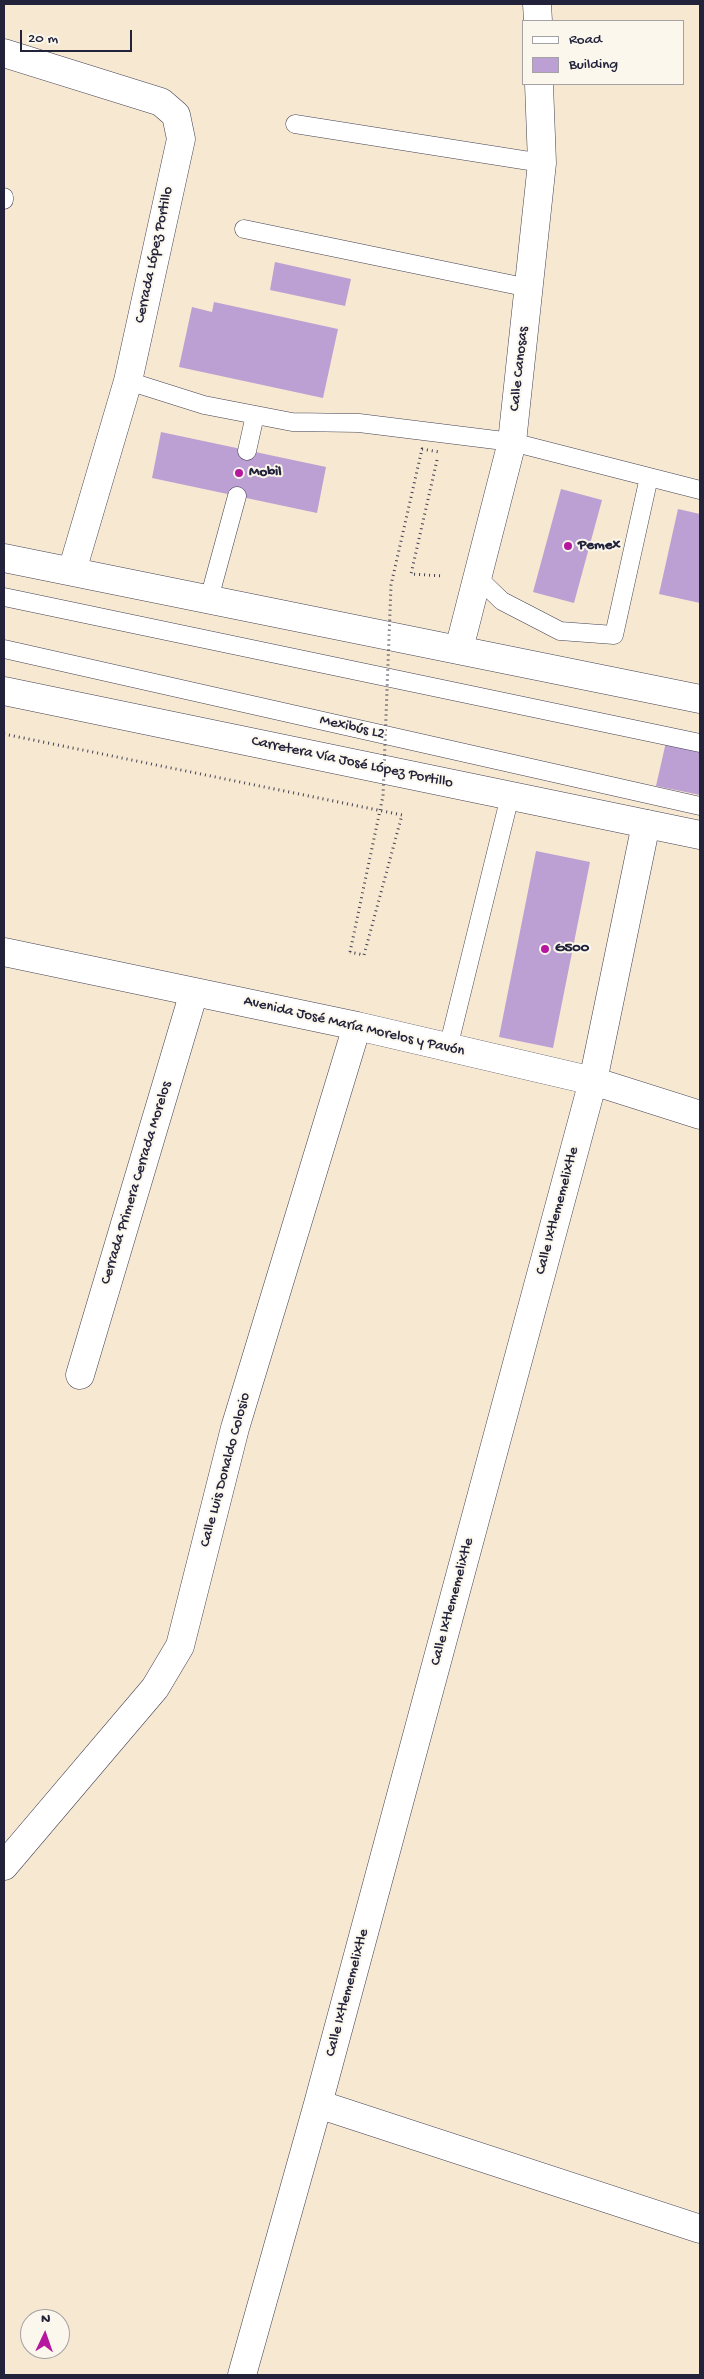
<!DOCTYPE html>
<html>
<head>
<meta charset="utf-8">
<style>
  body { margin:0 }
  #map { position:relative; width:704px; height:2379px; overflow:hidden; background:#f6e8d1; font-family:"Gochi Hand",sans-serif }
  canvas { display:block }
  .frame { position:absolute; inset:0; border:5px solid #22223b; pointer-events:none }
  .legend { position:absolute; left:522px; top:20px; width:162px; height:65px; box-sizing:border-box; background:#fbf7ec; border:1px solid #a4a2a5; margin:0; padding:6px 9px; list-style:none; font-size:15px; color:#22223b }
  .legend li { display:flex; align-items:center; gap:10px; height:25px }
  .legend b { width:25px; border:1px solid #a4a2a5 }
  .north { position:absolute; left:20px; top:2309px; width:50px; height:50px; box-sizing:border-box; background:#fbf7ec; border:1px solid #a4a2a5; border-radius:50%; rotate:3deg; font-size:14px; font-weight:700; line-height:20px; text-align:center; color:#22223b }
  .north::after { content:''; display:block; margin:auto; width:18px; height:22px; background:#b5179e; clip-path:polygon(50% 0,100% 100%,50% 72%,0 100%) }
  .scale { position:absolute; left:20px; top:30px; width:112px; height:22px; box-sizing:border-box; border:2px solid #22223b; border-top:0; padding-left:6px; font-size:15px; line-height:18px; white-space:nowrap; color:#22223b; -webkit-text-stroke:4px #fbf7ec; paint-order:stroke }
</style>
</head>
<body>
<div id="map">
<canvas width="704" height="2379"></canvas>
<div class="frame"></div>
<ul class="legend">
<li><b style="height:6px;background:#fff"></b>Road</li>
<li><b style="height:14px;background:#bda0d3"></b>Building</li>
</ul>
<div class="north">N</div>
<div class="scale">20 m</div>
</div>
<script>
const g = document.querySelector('canvas').getContext('2d');
g.lineJoin = 'round';
function fillPath(path, color) { g.fillStyle = color; g.fill(path, 'evenodd'); }
const toPath = rows => new Path2D(rows.map(r => 'M' + r).join(''));
function trace(path, color, width, dash) { g.strokeStyle = color; g.lineWidth = width; g.lineCap = dash ? 'butt' : 'round'; g.setLineDash(dash || []); g.stroke(path); }
function write(font, color, halo, rows, align = 'center') {
  g.font = font + ' "Gochi Hand",sans-serif'; g.lineWidth = 4; g.setLineDash([]); g.textBaseline = 'middle'; g.strokeStyle = halo; g.fillStyle = color; for (const [text, x, y, turn = 0] of rows) {
    g.save(); g.translate(x, y); g.rotate((+turn || 0) * Math.PI / 180); g.textAlign = isNaN(turn) ? turn : align; if (halo) g.strokeText(text, 0, 0); g.fillText(text, 0, 0); g.restore();
  }
}
fillPath(toPath([
  [275,262,351,279,345,306,270,290],
  [214,302,338,329,323,398,179,367,192,307,212,312],
  [161,432,326,467,317,513,152,478],
  [561,489,602,500,574,603,533,592],
  [678,509,700,514,700,603,659,594],
  [666,742,700,749,700,795,656,786],
  [536,851,590,862,553,1048,499,1037]
]), '#bda0d3');
const lane = toPath([
  [295,124,542,163],
  [4,200,4,197],
  [244,229,529,288],
  [128,381,204,405,292,422,359,423,512,442,700,490],
  [247,451,255,415],
  [477,577,502,601,560,631,614,635,649,477],
  [4,597,700,743],
  [209,599,237,496],
  [4,649,700,806],
  [448,1048,510,796]
]);
const street = toPath([
  [4,53,161,102,176,115,181,139,128,381,72,571],
  [4,952,357,1026,593,1081,700,1115],
  [80,1375,194,992],
  [4,1866,155,1688,180,1646,235,1428,357,1026],
  [318,2104,700,2229],
  [242,2375,318,2104,593,1081,646,824]
]);
const secondary = toPath([
  [537,4,538,21],
  [459,649,512,442,542,163,539,84]
]);
const primary = toPath([
  [4,558,700,699],
  [4,691,700,835]
]);
trace(lane, '#424052', 19);
trace(street, '#424052', 29);
trace(secondary, '#424052', 29);
trace(primary, '#424052', 29);
trace(toPath([
  [437,460,411,574,443,576],
  [4,734,402,815,364,955,350,952]
]), '#424052', 3, [1, 4]);
trace(lane, '#fff', 18);
trace(street, '#fff', 28);
trace(secondary, '#fff', 28);
trace(primary, '#fff', 28);
trace(toPath([
  [350,952,383,796,391,585,422,449,439,452]
]), '#424052', 3, [1, 4]);
for (const [x, y, r, color] of [
  [239,473,5,"#b5179e"],
  [568,546,5,"#b5179e"],
  [545,949,5,"#b5179e"]
]) { const dot = new Path2D(); dot.arc(x, y, r, 0, 2 * Math.PI); g.fillStyle = color; g.fill(dot); trace(dot, '#fbf7ec', 2); }
write('15px', '#22223b', '#fbf7ec', [
  ["Cerrada López Portillo",155,255,-78],
  ["Calle Canosas",520,369,-84],
  ["Mexibús L2",352,728,13],
  ["Carretera Vía José López Portillo",352,763,12],
  ["Avenida José María Morelos y Pavón",354,1027,13],
  ["Cerrada Primera Cerrada Morelos",137,1183,-73],
  ["Calle Ixtlememelixtle",558,1211,-75],
  ["Calle Luis Donaldo Colosio",226,1470,-75],
  ["Calle Ixtlememelixtle",453,1602,-75],
  ["Calle Ixtlememelixtle",348,1993,-75]
]);
write('bold 15px', '#22223b', '#fbf7ec', [
  ["Mobil",249,473],
  ["Pemex",578,546],
  ["G500",555,949]
], 'left');
</script>
</body>
</html>
